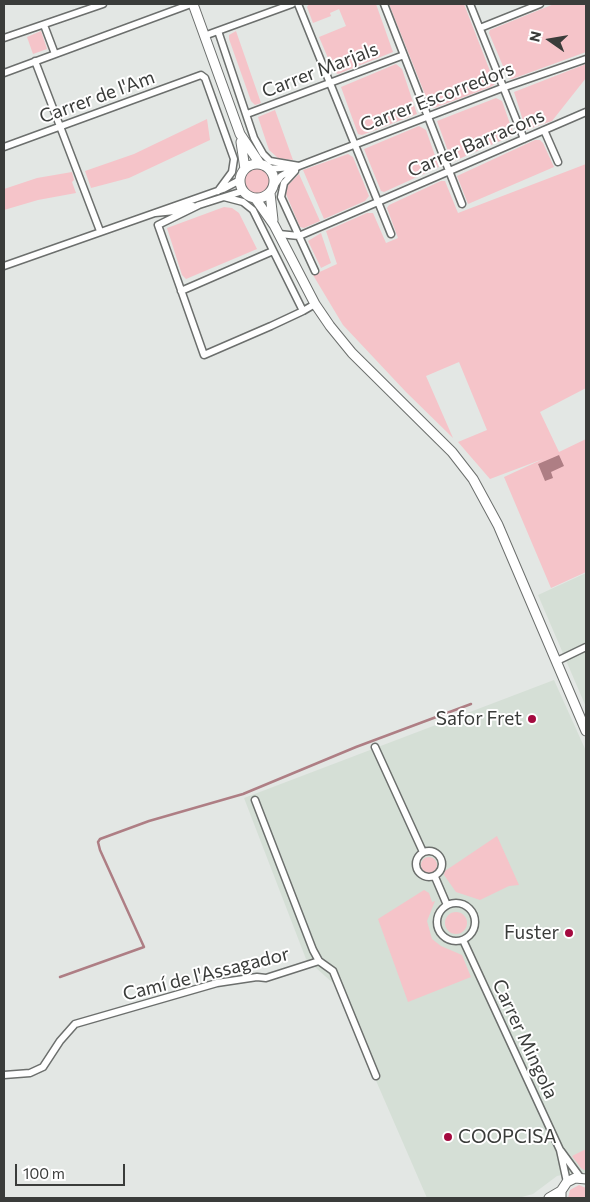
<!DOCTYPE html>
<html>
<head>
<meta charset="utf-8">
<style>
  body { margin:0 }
  #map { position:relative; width:590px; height:1202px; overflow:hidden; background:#e3e7e4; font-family:Commissioner,sans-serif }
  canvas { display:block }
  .frame { position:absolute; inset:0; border:5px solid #3a3c3a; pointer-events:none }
  .north { position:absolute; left:525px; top:15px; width:50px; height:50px; -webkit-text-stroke:4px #fff; paint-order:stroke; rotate:283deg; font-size:14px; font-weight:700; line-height:20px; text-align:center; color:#3a3c3a }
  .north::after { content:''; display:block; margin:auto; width:18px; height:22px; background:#3a3c3a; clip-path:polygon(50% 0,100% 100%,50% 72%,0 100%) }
  .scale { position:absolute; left:15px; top:1164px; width:110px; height:22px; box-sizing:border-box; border:2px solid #3a3c3a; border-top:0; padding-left:6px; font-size:15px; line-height:18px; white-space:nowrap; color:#3a3c3a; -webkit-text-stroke:4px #fff; paint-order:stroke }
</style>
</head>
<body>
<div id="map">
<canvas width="590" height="1202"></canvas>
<div class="frame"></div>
<div class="north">N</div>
<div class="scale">100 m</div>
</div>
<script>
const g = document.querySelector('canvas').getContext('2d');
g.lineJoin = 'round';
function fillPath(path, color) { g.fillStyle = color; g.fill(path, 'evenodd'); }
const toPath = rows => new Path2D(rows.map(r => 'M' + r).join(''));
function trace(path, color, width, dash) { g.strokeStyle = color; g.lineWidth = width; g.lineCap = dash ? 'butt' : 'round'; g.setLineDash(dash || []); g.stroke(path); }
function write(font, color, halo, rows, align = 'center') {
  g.font = font + ' Commissioner,sans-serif'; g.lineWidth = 4; g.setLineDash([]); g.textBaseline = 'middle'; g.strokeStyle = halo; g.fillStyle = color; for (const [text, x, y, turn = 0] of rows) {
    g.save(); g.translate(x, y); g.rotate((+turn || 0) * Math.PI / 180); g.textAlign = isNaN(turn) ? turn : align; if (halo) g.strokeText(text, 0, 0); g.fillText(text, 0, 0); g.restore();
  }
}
fillPath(toPath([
  [586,573,586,707,538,595],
  [554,680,586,751,586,1174,581,1171,557,1176,533,1194,518,1198,427,1198,334,984,306,959,244,798]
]), '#d5dfd6');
fillPath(toPath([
  [309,4,376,4,393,52,338,74,334,72,319,37,346,26,339,9,330,13,331,16,313,23,307,7],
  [389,4,464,4,495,84,491,87,434,108,430,107],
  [554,4,586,4,586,52,512,79,508,78,489,33,490,30],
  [41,31,47,49,33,54,27,37],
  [236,31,261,103,255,105,251,101,229,39,229,35],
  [396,64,402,69,417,114,362,135,358,134,341,87],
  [586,64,586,78,552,121,526,130,514,92],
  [496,98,502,101,514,135,452,162,437,121],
  [275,110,293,160,278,158,269,150,258,117],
  [207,119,210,140,129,178,91,188,85,171,134,154],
  [419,126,426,130,439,167,384,192,381,191,364,149],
  [535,140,540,140,543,143,554,167,468,204,457,176],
  [348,154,353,157,369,196,365,201,324,219,303,170],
  '240 181a17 17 0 1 1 34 0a17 17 0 1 1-34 0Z',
  [586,164,586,388,540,412,559,452,586,439,586,572,551,588,504,477,543,459,490,479,458,442,487,430,459,362,426,376,453,438,406,392,343,325,313,275,337,264,326,231,367,213,373,213,386,243,398,238,387,208,389,205,441,181,445,181,447,186,458,213],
  [72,172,74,180,72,182,76,193,38,200,4,210,4,189,37,178],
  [299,174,320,221,304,228,300,227,286,194,288,185],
  [224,207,232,208,239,213,257,249,186,279,182,275,167,228],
  [321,233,331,263,321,268,308,241],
  [497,836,519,885,509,886,480,900,456,892,444,875,445,871],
  '421 865a8 8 0 1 1 16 0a8 8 0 1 1-16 0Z',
  [424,890,429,893,432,902,435,901,427,921,432,939,441,946,462,955,471,977,408,1002,378,919],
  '445 923a11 11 0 1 1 22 0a11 11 0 1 1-22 0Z',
  [586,1149,586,1171,581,1168,572,1156],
  [579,1185,586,1188,586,1198,568,1198,570,1190]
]), '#f5c4c9');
fillPath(toPath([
  [559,455,564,466,551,472,553,478,545,481,538,464]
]), '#ae7e84');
trace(toPath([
  [60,977,144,947,100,850,98,842,100,839,149,821,243,794,356,747,471,704]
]), '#ae7e84', 2.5);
const street = toPath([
  [298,4,391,234],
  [384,4,462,204],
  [470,4,524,139],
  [44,25,55,54],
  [480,28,540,4],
  [218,31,254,138,263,154,270,161,299,166],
  [204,36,292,4],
  [4,38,103,4],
  [35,61,100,231],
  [4,73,191,4],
  [247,114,404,55],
  [544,130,558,162],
  [4,147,201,75,205,78,234,159,232,172,218,191],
  [269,169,291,167],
  [295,171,284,183,281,197,315,271],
  [274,186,281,176,299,166,502,88,586,59],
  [224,197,243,191],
  [155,213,175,211,193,206],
  [279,234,299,236,586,112],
  [4,266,223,189,240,180],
  [181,291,273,251],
  [303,311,253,210,243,202,224,197,199,205,158,225,204,355,271,326,303,311,315,304],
  [557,661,586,647],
  [375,747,423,852],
  [255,800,313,950,319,961,333,971,376,1076],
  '416 864a13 13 0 1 1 26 0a13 13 0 1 1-26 0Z',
  [435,877,447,905],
  '437 922a19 19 0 1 1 38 0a19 19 0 1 1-38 0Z',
  [463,940,560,1150,567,1182],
  [4,1075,30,1073,43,1067,60,1041,75,1024,217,983,257,977,266,978,319,961],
  [561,1151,580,1177]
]);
const secondary = toPath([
  [193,4,240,134,260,164],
  [241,142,245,169],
  '240 181a17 17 0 1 1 34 0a17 17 0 1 1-34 0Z',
  [270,193,273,220],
  [255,198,274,225,315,304,330,326,352,353,452,452,473,479,498,525,586,731],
  [549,1198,561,1191],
  [561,1198,561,1191,567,1182,575,1178,586,1179]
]);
trace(street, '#6c6f6d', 9);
trace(secondary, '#6c6f6d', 11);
trace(street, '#fff', 6);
trace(secondary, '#fff', 9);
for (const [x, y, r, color] of [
  [532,719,5,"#a40a3f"],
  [569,933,5,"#a40a3f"],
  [448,1137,5,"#a40a3f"]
]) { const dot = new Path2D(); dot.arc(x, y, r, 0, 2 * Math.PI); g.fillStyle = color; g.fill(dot); trace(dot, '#fff', 2); }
write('19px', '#3a3c3a', '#fff', [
  ["Carrer Marjals",320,70,-21],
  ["Carrer de l'Am",97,97,-20],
  ["Carrer Escorredors",437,97,-21],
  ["Carrer Barracons",476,143,-23],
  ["Camí de l'Assagador",206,974,-14],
  ["Carrer Mingola",525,1039,65]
]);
write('19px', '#3a3c3a', '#fff', [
  ["Safor Fret",522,719],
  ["Fuster",559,933],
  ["COOPCISA",458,1137,"left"]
], 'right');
</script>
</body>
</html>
